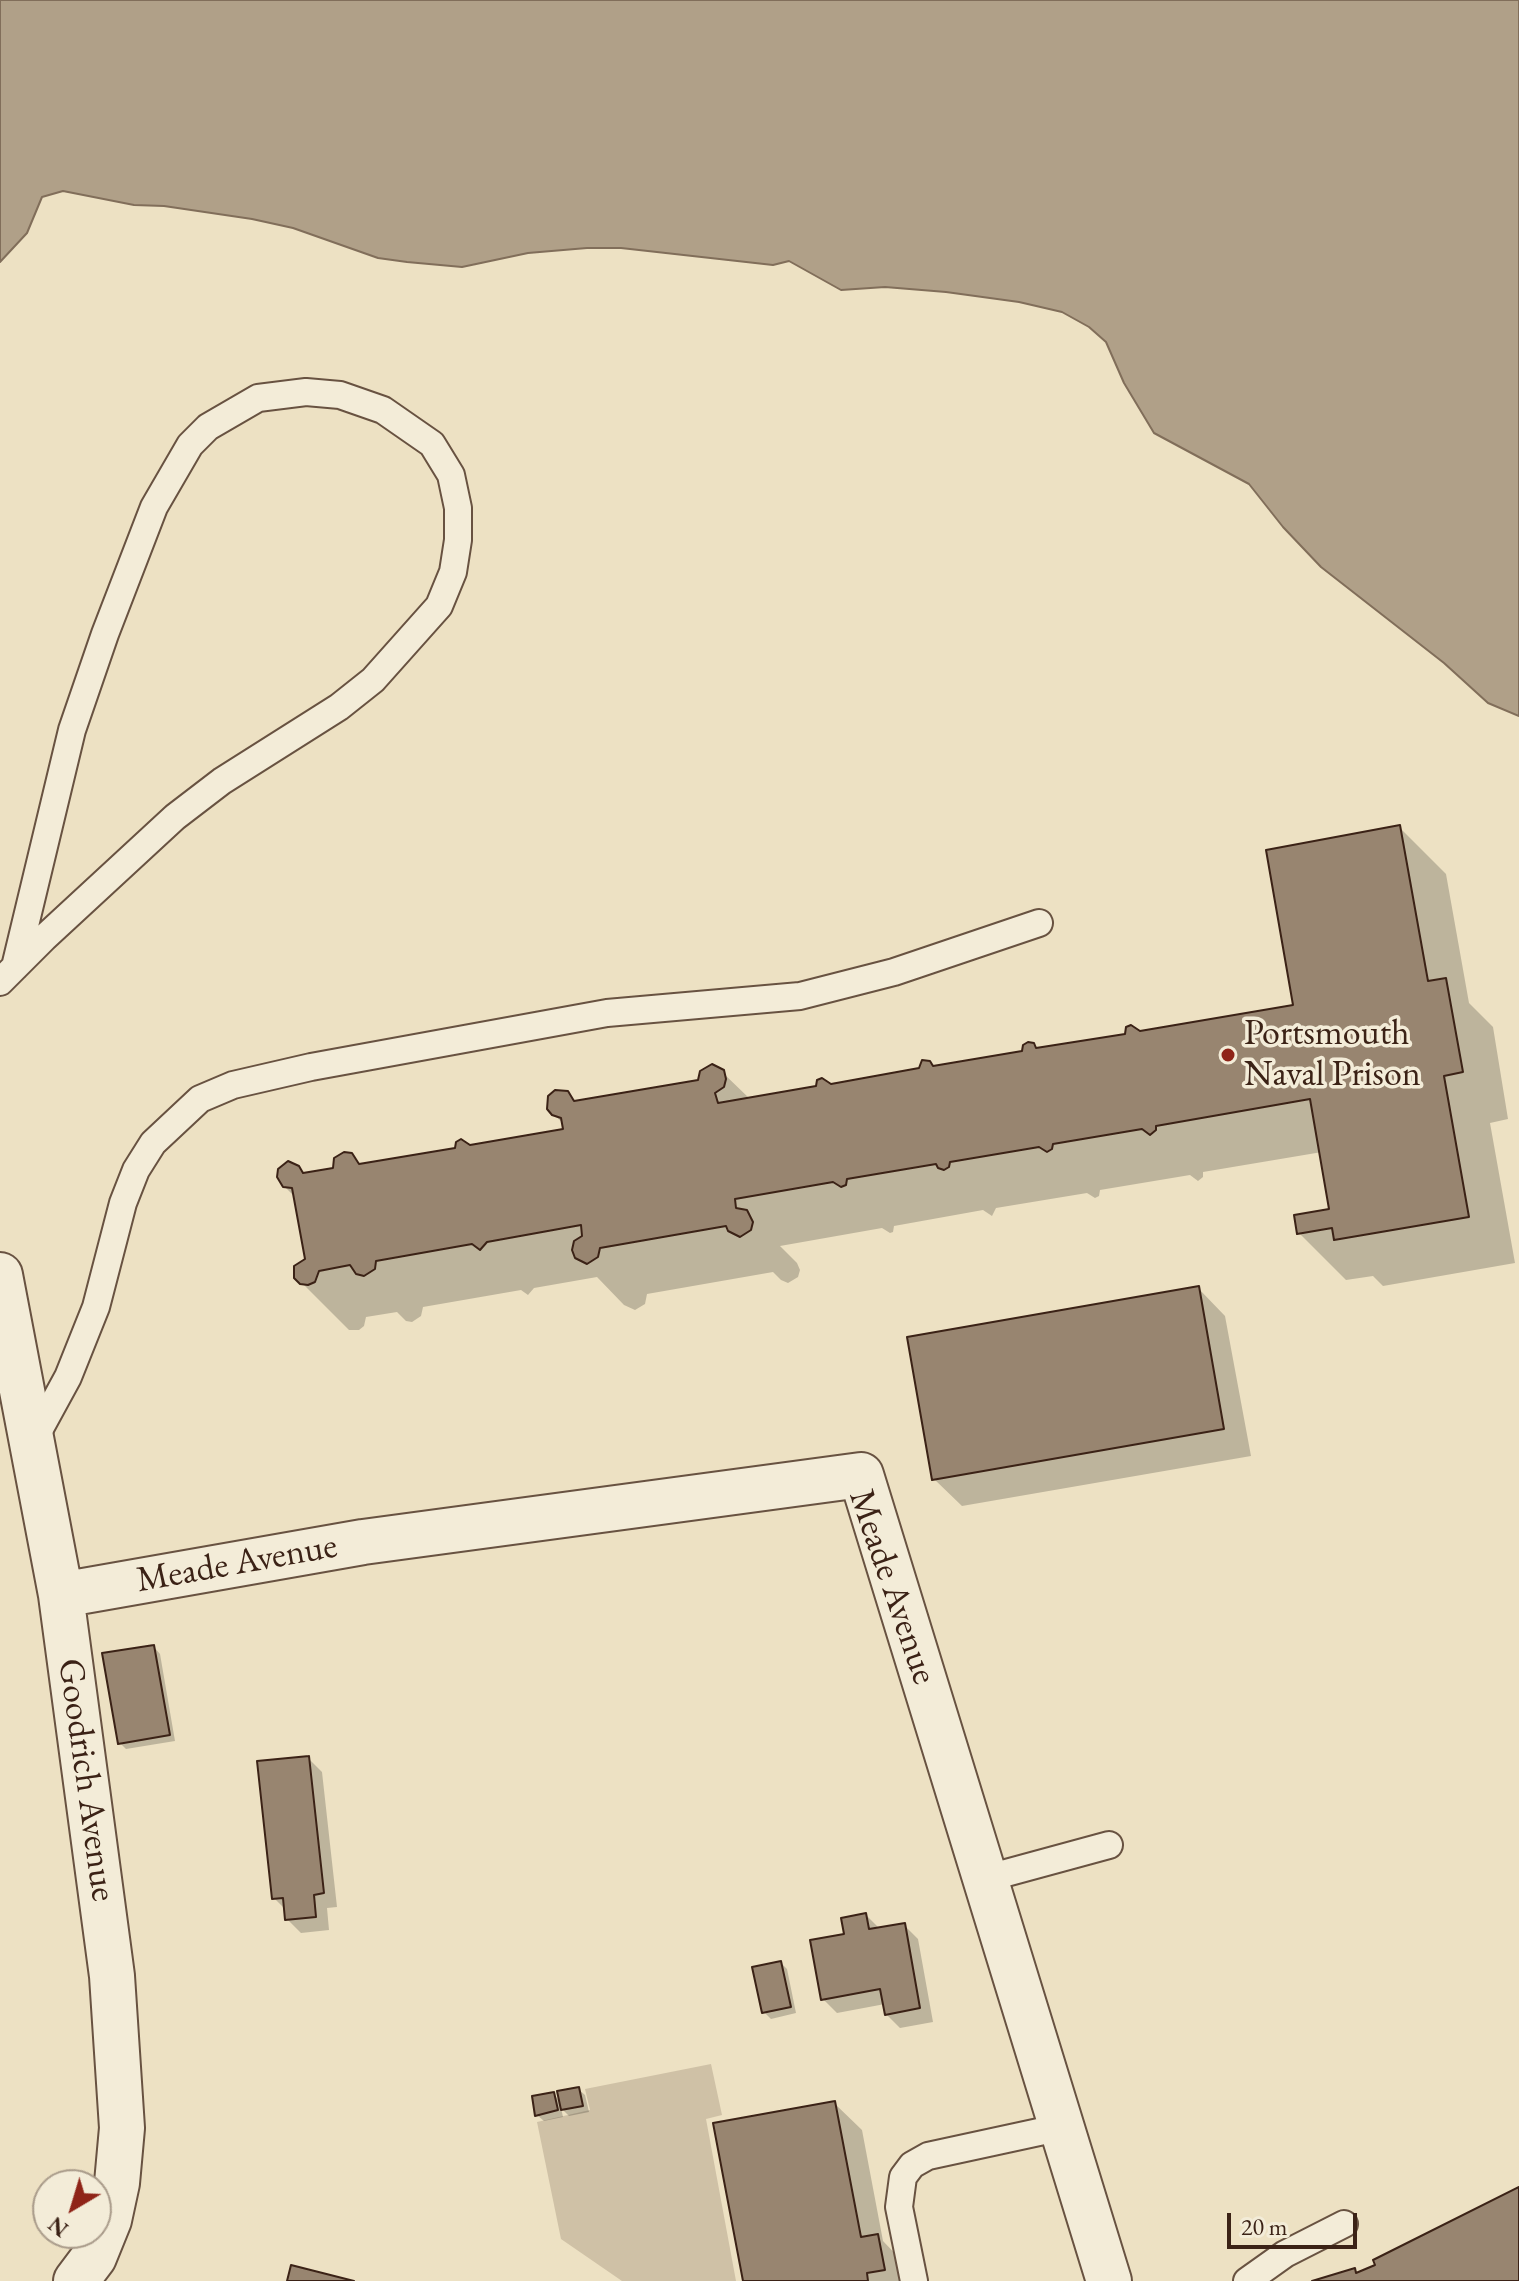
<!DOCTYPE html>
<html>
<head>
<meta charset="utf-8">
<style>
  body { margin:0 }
  #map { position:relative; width:1519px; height:2281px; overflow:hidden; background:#ede1c3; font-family:"EB Garamond",serif }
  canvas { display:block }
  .north { position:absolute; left:32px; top:2169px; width:80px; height:80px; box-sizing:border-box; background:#f3ecd8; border:2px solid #a99b8a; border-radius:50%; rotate:218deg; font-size:22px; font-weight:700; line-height:32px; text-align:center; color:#3b2216 }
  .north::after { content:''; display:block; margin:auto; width:28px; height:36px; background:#8f2418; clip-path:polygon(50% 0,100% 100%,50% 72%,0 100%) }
  .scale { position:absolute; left:1227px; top:2213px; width:130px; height:36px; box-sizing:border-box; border:4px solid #3b2216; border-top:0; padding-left:10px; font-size:24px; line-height:28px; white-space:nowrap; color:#3b2216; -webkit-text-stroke:6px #f3ecd8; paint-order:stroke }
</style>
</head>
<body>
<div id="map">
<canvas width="1519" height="2281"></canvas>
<div class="north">N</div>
<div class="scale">20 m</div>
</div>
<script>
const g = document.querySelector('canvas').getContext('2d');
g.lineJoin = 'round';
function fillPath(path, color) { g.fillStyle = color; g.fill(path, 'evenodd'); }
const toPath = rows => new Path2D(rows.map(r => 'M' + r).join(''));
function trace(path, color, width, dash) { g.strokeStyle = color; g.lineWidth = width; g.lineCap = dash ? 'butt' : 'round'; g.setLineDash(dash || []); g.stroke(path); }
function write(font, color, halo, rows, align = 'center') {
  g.font = font + ' "EB Garamond",serif'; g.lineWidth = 7; g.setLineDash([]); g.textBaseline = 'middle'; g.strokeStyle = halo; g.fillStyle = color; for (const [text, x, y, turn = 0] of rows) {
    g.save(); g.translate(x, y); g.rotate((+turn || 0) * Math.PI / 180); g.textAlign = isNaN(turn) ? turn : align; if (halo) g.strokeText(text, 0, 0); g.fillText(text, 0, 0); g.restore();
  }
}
fillPath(toPath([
  [711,2064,722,2115,706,2119,736,2281,622,2281,561,2239,537,2122,590,2110,585,2089]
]), '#cfc1a6');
const water = toPath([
  [0,0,1519,0,1519,716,1488,703,1444,663,1321,567,1283,527,1249,484,1154,433,1124,383,1106,342,1089,327,1062,312,1019,302,946,292,885,287,841,290,789,261,773,265,621,248,587,248,528,253,462,267,407,262,378,258,293,228,252,219,164,206,134,205,63,191,42,197,27,233,0,262,0,0]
]);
fillPath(water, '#b0a088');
trace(water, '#816e5a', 2);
fillPath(toPath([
  [1399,827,1446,874,1469,1003,1493,1027,1508,1119,1490,1123,1515,1263,1383,1286,1373,1276,1346,1280,1299,1233,1332,1210,1322,1152,1203,1172,1203,1177,1198,1181,1190,1175,1100,1190,1099,1196,1095,1198,1087,1193,996,1208,992,1216,983,1210,894,1226,893,1232,890,1233,882,1228,780,1246,797,1263,800,1270,798,1277,788,1283,781,1280,773,1272,647,1294,645,1304,635,1310,624,1305,597,1277,534,1288,528,1295,521,1290,423,1307,421,1316,412,1322,406,1321,397,1312,366,1317,364,1326,359,1330,349,1330,296,1277,307,1260,296,1198,281,1183,305,1175,335,1170,351,1155,361,1165,566,1131,565,1125,553,1114,567,1093,577,1103,700,1082,722,1072,750,1099,1295,1006],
  [1198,1288,1225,1316,1251,1456,962,1506,934,1479],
  [154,1647,160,1654,175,1741,126,1749,120,1743],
  [308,1758,322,1772,337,1907,327,1908,329,1930,301,1933,287,1919,286,1910,274,1898],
  [866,1915,880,1929,904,1925,918,1939,933,2022,900,2028,886,2014,885,2004,837,2013,823,1999,846,1935],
  [781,1963,787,1969,796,2013,771,2019,764,2012],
  [578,2089,585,2095,589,2112,569,2116,561,2108,563,2117,544,2121,537,2115,553,2094,561,2102],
  [834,2103,862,2130,883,2241,904,2263,908,2281,745,2281]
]), '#0003');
const building = toPath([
  [1400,825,1428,981,1446,978,1463,1072,1444,1076,1469,1217,1334,1240,1332,1228,1297,1234,1294,1215,1329,1209,1310,1099,1156,1126,1156,1130,1150,1135,1142,1129,1053,1144,1052,1149,1047,1152,1039,1147,950,1162,949,1167,944,1170,938,1168,936,1164,847,1179,846,1185,841,1187,833,1182,735,1199,736,1208,747,1210,753,1222,751,1230,740,1237,728,1231,726,1226,600,1248,598,1257,587,1264,575,1258,572,1250,574,1241,582,1236,581,1225,487,1242,480,1250,472,1244,376,1261,375,1269,364,1276,356,1274,350,1265,319,1271,315,1282,308,1285,300,1284,294,1278,294,1266,305,1259,292,1188,283,1187,277,1177,278,1169,288,1161,299,1166,303,1173,333,1168,334,1158,344,1152,352,1153,359,1164,455,1148,456,1142,461,1139,470,1145,563,1129,561,1118,552,1115,547,1109,548,1096,555,1090,568,1091,574,1101,698,1080,700,1071,712,1064,724,1070,726,1079,724,1087,715,1093,718,1103,816,1086,817,1080,822,1078,831,1084,919,1068,922,1060,930,1061,933,1066,1022,1051,1023,1045,1028,1042,1034,1043,1036,1048,1125,1034,1126,1027,1131,1025,1140,1031,1293,1005,1266,850,1400,825],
  [1199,1286,1224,1429,932,1480,907,1337,1199,1286],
  [154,1645,170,1735,118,1744,102,1653,154,1645],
  [309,1756,324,1893,314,1895,316,1917,285,1920,283,1898,272,1899,257,1761,309,1756],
  [866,1913,869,1929,905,1923,920,2008,885,2015,880,1989,821,2000,810,1940,844,1934,841,1918,866,1913],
  [781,1961,791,2007,762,2013,752,1967,781,1961],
  [579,2087,583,2106,561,2110,557,2091,579,2087],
  [554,2092,558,2110,535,2116,532,2096,554,2092],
  [835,2101,861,2237,878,2234,885,2270,867,2273,868,2281,743,2281,713,2123,835,2101],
  [1519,2187,1519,2281,1312,2281,1355,2268,1356,2273,1375,2265,1373,2260,1519,2187],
  [291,2265,354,2281,287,2281,291,2265]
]);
fillPath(building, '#988570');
trace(building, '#3b2216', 2);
const service = toPath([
  [0,982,44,938,175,817,222,781,339,707,373,680,439,606,453,572,458,540,458,508,451,475,432,444,383,410,340,395,306,392,258,398,208,427,190,445,154,507,105,634,72,730,15,967],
  [32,1443,68,1377,96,1307,123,1203,136,1170,153,1143,200,1099,233,1085,311,1067,607,1013,800,996,894,972,1039,923],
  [984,1879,1109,1845],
  [914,2281,899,2207,903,2177,912,2165,928,2156,1062,2127],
  [1247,2281,1285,2254,1344,2224]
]);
const minor = toPath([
  [0,1275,61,1595,112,1976,122,2128,117,2183,109,2220,94,2257,76,2281],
  [61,1595,363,1542,861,1475,1109,2281]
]);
trace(service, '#685241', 30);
trace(minor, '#685241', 48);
trace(service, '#f3ecd8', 26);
trace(minor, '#f3ecd8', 44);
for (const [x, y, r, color] of [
  [1228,1055,8,"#8f2418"]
]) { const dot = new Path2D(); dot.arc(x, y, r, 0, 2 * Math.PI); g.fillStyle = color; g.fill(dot); trace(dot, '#f3ecd8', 3); }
write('36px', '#3b2216', '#f3ecd8', [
  ["Portsmouth",1244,1034],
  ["Naval Prison",1244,1075]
], 'left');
write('36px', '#3b2216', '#f3ecd8', [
  ["Meade Avenue",237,1564,-10],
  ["Meade Avenue",892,1587,71],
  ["Goodrich Avenue",86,1780,82]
]);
</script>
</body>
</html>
